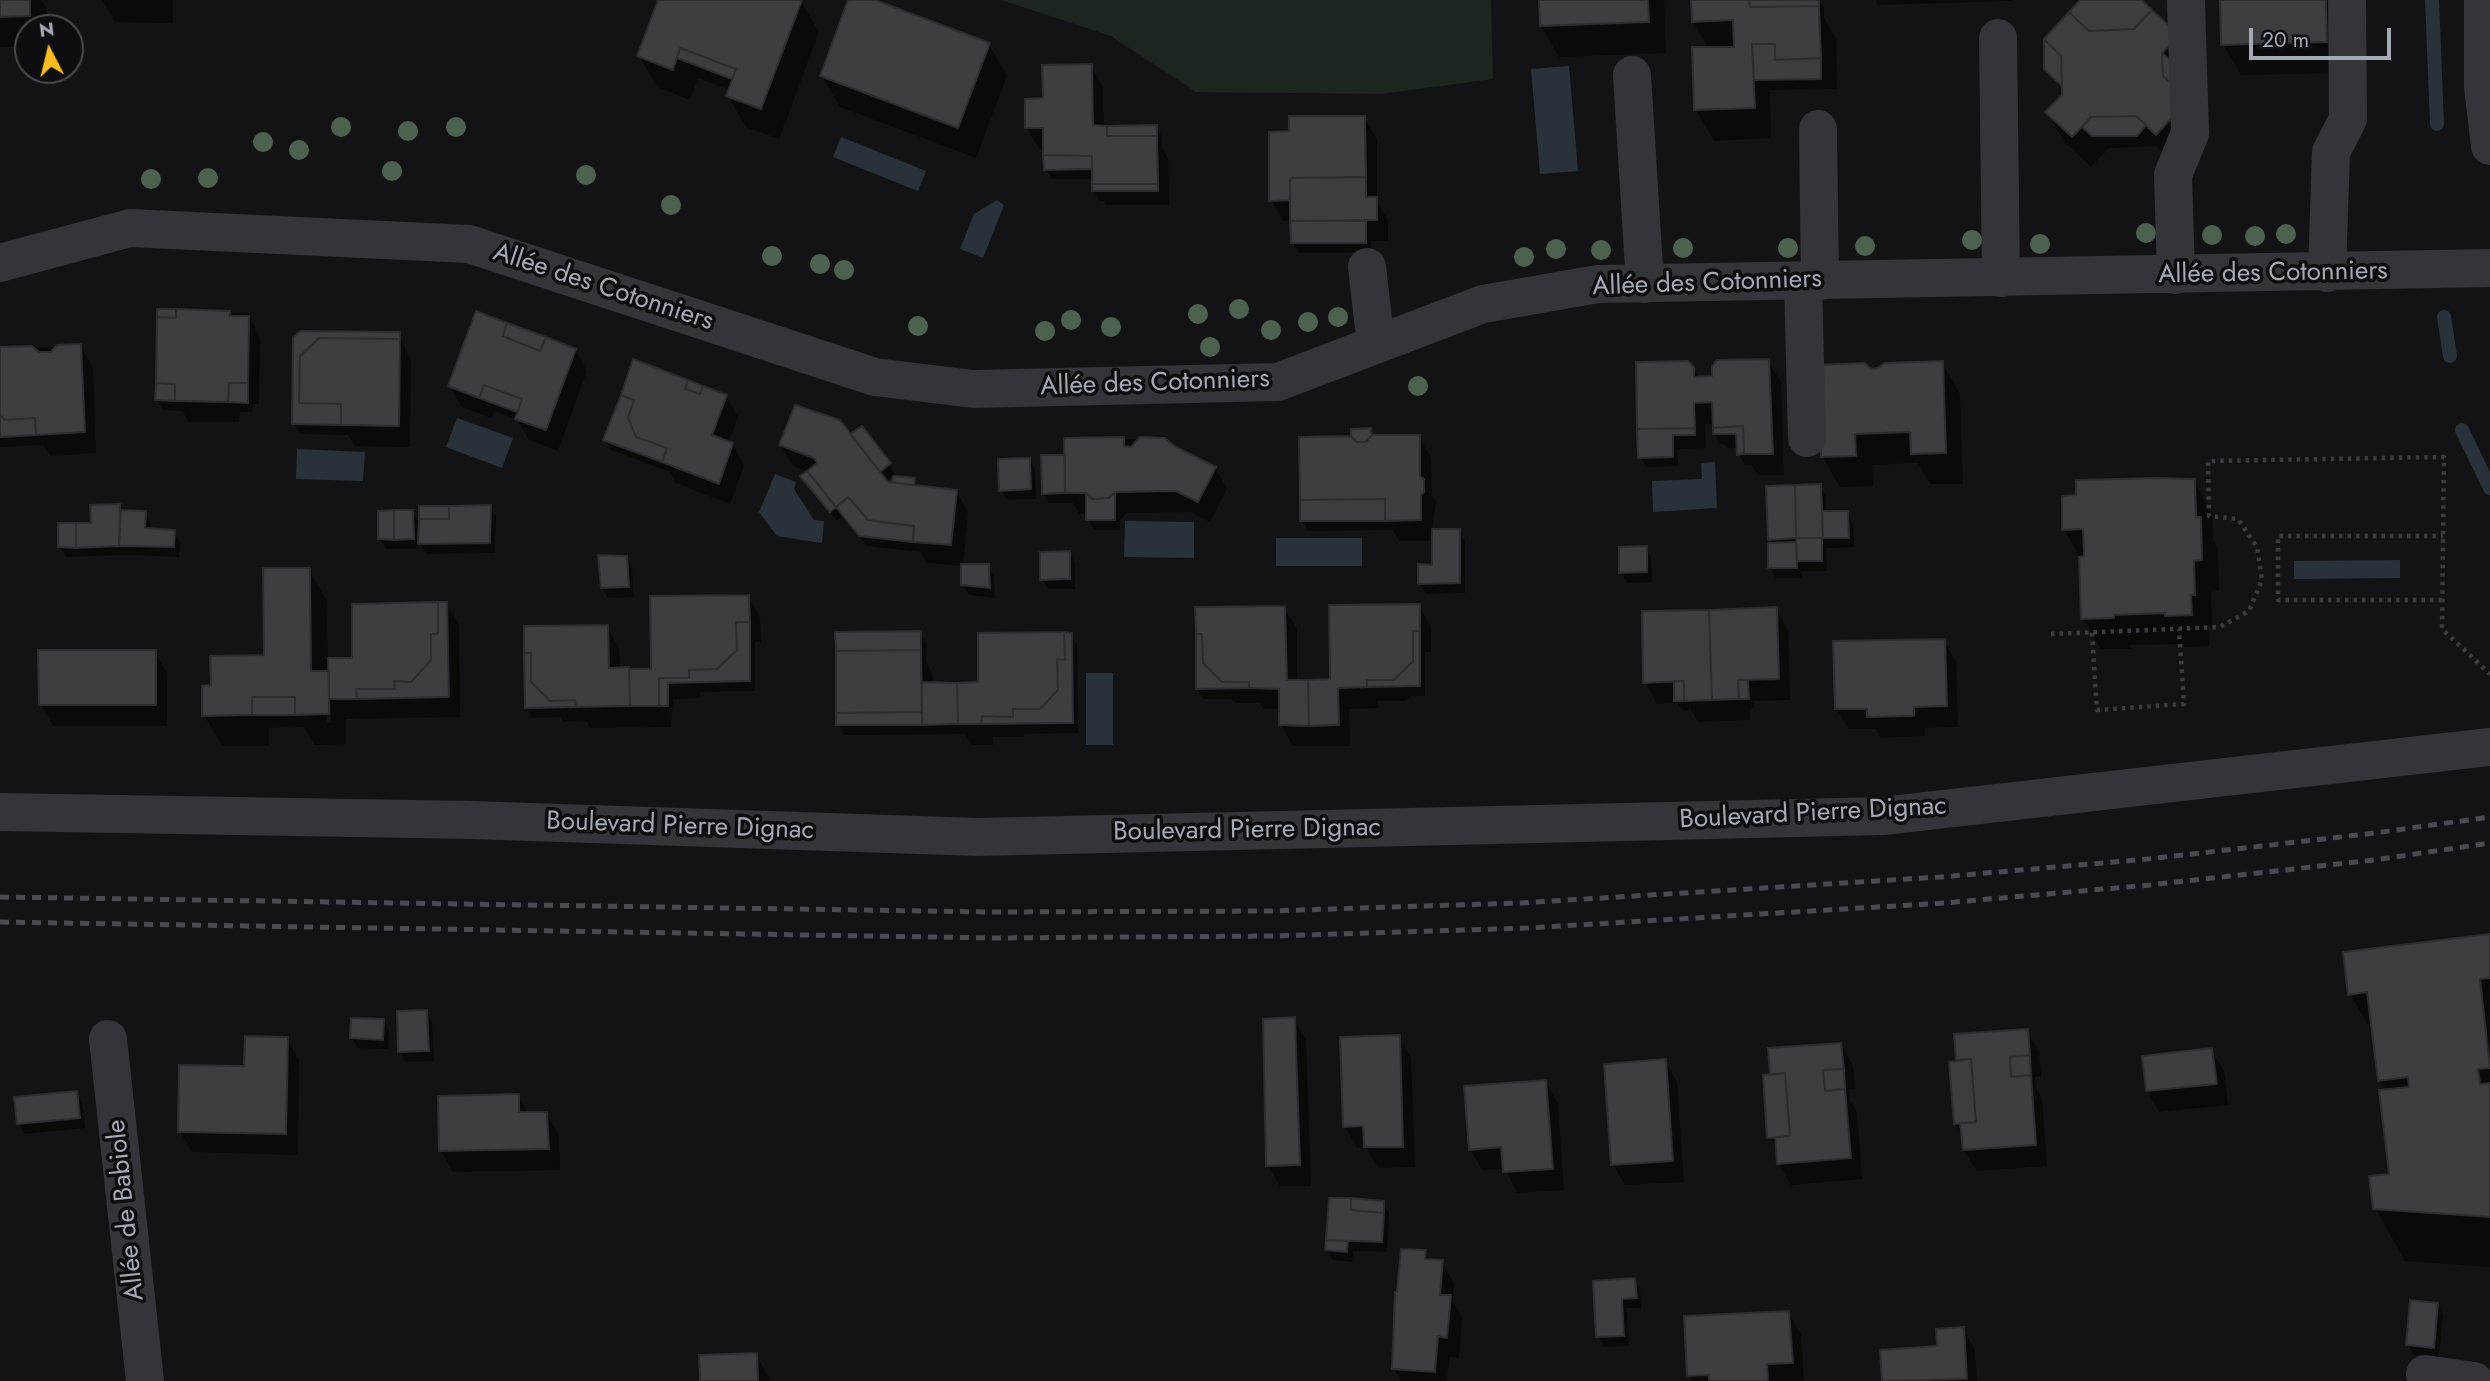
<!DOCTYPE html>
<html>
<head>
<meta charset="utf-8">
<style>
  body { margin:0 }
  #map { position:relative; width:2490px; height:1381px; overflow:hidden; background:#131315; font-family:Jost,sans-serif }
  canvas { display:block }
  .north { position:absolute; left:14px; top:14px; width:70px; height:70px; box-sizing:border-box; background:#0e0e10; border:2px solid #4a4c52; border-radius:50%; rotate:353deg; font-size:19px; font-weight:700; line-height:28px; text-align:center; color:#a4a9b6 }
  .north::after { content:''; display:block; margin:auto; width:24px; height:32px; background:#fcbc24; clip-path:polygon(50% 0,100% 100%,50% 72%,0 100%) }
  .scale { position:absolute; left:2249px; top:28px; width:142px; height:32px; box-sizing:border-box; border:4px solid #a4a9b6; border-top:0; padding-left:9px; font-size:21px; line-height:24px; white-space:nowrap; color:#a4a9b6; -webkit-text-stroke:5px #0e0e10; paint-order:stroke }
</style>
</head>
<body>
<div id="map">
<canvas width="2490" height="1381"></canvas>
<div class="north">N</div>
<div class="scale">20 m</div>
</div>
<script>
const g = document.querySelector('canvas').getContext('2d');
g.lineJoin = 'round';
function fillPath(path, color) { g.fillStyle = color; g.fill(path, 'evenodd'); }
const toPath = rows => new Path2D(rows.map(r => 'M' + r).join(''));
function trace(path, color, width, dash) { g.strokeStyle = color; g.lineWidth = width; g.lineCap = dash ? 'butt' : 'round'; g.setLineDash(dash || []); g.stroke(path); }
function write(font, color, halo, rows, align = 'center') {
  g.font = font + ' Jost,sans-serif'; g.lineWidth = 7; g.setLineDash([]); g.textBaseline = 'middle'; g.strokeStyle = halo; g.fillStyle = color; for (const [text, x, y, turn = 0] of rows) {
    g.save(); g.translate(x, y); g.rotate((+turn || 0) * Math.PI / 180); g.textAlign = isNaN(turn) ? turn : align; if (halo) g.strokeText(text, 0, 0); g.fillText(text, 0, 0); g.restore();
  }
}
fillPath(toPath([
  [1001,0,1491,0,1493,79,1381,94,1196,92,1111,36]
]), '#1d251f');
fillPath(toPath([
  [1569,66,1578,171,1540,174,1531,69],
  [841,137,926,171,918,191,833,157],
  [997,200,1004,205,983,258,960,249,974,214],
  [457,418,513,438,502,468,446,447],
  [297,449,365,452,363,481,296,479],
  [1715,462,1717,508,1653,512,1652,481,1702,479,1701,463],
  [775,474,796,482,794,489,814,520,824,521,822,543,777,536,759,512],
  [1125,521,1194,522,1194,558,1124,557],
  [1276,538,1362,538,1362,566,1276,566],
  [2400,560,2400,578,2294,579,2294,561],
  [1086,673,1113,673,1113,745,1086,745]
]), '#29323a');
fillPath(toPath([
  [0,0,41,0,47,10,47,28,28,28,28,47,0,47],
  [102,0,173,0,173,23,115,22],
  [660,0,801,1,819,32,779,139,746,127,728,96,730,90,698,78,690,100,657,87,639,56],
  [850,0,870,0,989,45,1007,76,976,158,840,107,822,76],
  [1541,0,1664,0,1666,53,1559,57,1541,26],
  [1693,0,1819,0,1824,8,1824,18,1836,39,1837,89,1770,90,1771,138,1714,141,1696,110,1709,49,1693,21],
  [1875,0,2011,0,2011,1,1878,5],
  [2082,0,2139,0,2177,36,2174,165,2156,146,2109,148,2091,167,2065,143,2047,112,2064,95,2059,62,2060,87,2046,69],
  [2221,0,2342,0,2344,73,2241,75,2223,44],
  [1091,66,1103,87,1104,128,1156,127,1162,137,1162,148,1168,159,1169,205,1106,205,1104,201,1100,201,1094,191,1094,179,1052,179,1046,169,1045,149,1039,149,1027,128,1045,100],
  [1364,118,1377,139,1377,202,1388,220,1388,241,1371,241,1371,253,1299,253,1293,243,1292,221,1283,221,1271,200,1291,132],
  [229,313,232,318,232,313,248,313,260,339,259,404,253,404,252,412,240,412,239,422,189,422,182,411,163,410,157,400],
  [399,334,411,361,410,447,355,446,348,435,300,434,294,424],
  [80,346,93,367,96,453,50,456,43,445,0,447,0,438,16,438,12,434,0,435,0,349],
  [575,350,587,371,558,451,529,440,517,419,494,411,491,418,462,407,450,386],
  [1768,361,1781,382,1784,475,1758,475,1751,464,1745,465,1739,455,1738,448,1727,448,1724,444,1721,444,1715,434,1714,424,1705,424,1706,448,1678,449,1678,466,1646,467,1640,457,1692,368,1699,378,1714,378],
  [1942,363,1960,394,1963,484,1930,484,1918,463,1872,465,1873,486,1840,487,1822,456,1870,370],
  [726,396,738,417,728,443,732,444,744,466,730,504,676,483,670,472,611,450,605,440],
  [1370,430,1375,437,1419,437,1431,458,1432,495,1436,502,1432,531,1459,531,1465,541,1465,593,1426,594,1420,584,1434,567,1434,541,1399,541,1393,530,1308,531,1302,521,1355,437],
  [850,437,889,464,895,474,884,483,896,485,894,482,914,480,918,487,956,491,968,512,963,566,988,565,994,576,995,598,969,595,963,585,962,566,927,563,921,552,867,546,842,517,837,521,803,477,808,472,793,466,781,445],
  [847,500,834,510,834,506],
  [1140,439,1173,448,1215,468,1227,489,1210,522,1190,512,1127,513,1120,520,1120,530,1094,530,1088,519,1088,514,1079,514,1073,503,1049,503,1043,493,1066,457,1066,440],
  [1030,460,1035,470,1036,499,1007,500,1001,490],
  [2194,481,2212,512,2213,540,2218,549,2219,591,2211,592,2212,626,2208,625,2209,646,2185,647,2183,644,2130,645,2131,649,2101,649,2083,618,2081,559,2064,529],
  [1820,486,1826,496,1826,513,1847,512,1853,523,1854,547,1826,548,1827,571,1801,571,1802,578,1776,578,1770,568,1773,545,1770,539],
  [119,506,123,512,145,513,151,523,151,530,174,532,180,542,179,557,126,555,66,557,60,547],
  [490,507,496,517,495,553,426,554,419,541,419,549,386,549,380,539,412,512,420,525],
  [1646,548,1651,558,1652,582,1627,583,1621,572],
  [1069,553,1075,563,1075,589,1048,589,1042,579],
  [626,557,632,568,634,597,608,598,602,588],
  [309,570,327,601,328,660,354,660,446,604,459,625,460,717,346,719,346,744,315,745,304,727,269,728,269,746,222,746,204,715,212,687,266,657],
  [327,697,331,701,331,723,327,723],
  [748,596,760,618,761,642,755,642,755,691,700,692,700,698,673,699,671,727,590,728,586,721,564,722,560,717,532,718,526,708,607,627,619,648,620,669,653,671],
  [1419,606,1431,627,1431,652,1425,652,1425,696,1410,696,1406,701,1378,701,1378,708,1349,709,1350,746,1293,746,1281,725,1281,709,1263,709,1259,703,1236,703,1231,699,1203,699,1197,689,1284,608,1297,629,1297,682,1331,681],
  [1776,609,1788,630,1790,700,1753,701,1754,708,1750,709,1750,720,1698,722,1689,706,1689,711,1682,710,1677,703,1657,704,1645,682],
  [920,633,926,643,926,662,932,673,933,684,980,683,1071,635,1077,645,1078,733,1024,734,1024,737,993,737,993,745,972,745,965,734,844,735,838,724],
  [1944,640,1956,662,1958,727,1925,728,1925,736,1881,738,1876,729,1849,729,1836,708],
  [155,652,167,673,167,726,53,726,41,704],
  [2490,936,2490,1267,2405,1261,2375,1208,2390,1176,2386,1091,2379,1080,2374,1036,2350,994],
  [426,1011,432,1022,434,1061,406,1062,400,1052],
  [1294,1019,1306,1040,1311,1186,1280,1186,1268,1165],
  [383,1021,389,1031,388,1049,358,1048,352,1038],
  [2027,1030,2039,1052,2041,1076,2035,1077,2036,1087,2042,1098,2047,1166,1977,1171,1964,1150,1961,1134,1955,1124,1958,1060],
  [1399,1037,1411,1058,1415,1167,1378,1168,1366,1147,1357,1148,1345,1126],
  [287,1039,299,1060,298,1155,192,1152,180,1131],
  [1841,1044,1853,1066,1855,1089,1849,1090,1850,1101,1857,1112,1862,1179,1791,1185,1779,1164,1777,1147,1775,1147,1769,1137],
  [2211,1050,2224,1071,2228,1105,2159,1112,2147,1091],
  [1665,1061,1677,1082,1684,1182,1625,1185,1613,1164],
  [1545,1081,1558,1103,1564,1190,1517,1193,1505,1169,1482,1170,1470,1149],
  [76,1093,82,1103,85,1128,25,1134,19,1124],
  [518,1096,528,1114,546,1113,559,1135,560,1170,453,1172,441,1151],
  [1331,1200,1383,1203,1389,1213,1387,1252,1353,1251,1352,1262,1333,1260,1327,1250],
  [1425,1251,1430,1261,1442,1262,1454,1283,1453,1302,1462,1318,1459,1358,1449,1357,1447,1381,1401,1381,1394,1369],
  [1634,1280,1640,1290,1641,1308,1627,1308,1629,1346,1604,1347,1598,1336],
  [2437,1304,2443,1315,2439,1357,2414,1355,2408,1345],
  [1788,1312,1801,1334,1804,1381,1692,1381,1689,1375],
  [1963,1329,1975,1350,1977,1381,1883,1381,1882,1351,1939,1347],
  [756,1355,771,1381,702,1381]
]), '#0007');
trace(toPath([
  [2432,0,2437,124],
  [2444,317,2450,356],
  [2462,430,2490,488]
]), '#29323a', 14);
const building = toPath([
  [0,0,30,0,30,16,0,17,0,0],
  [658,0,802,0,761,109,726,96,736,69,680,48,673,70,637,56,658,0],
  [848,0,875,0,990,43,958,128,820,76,848,0],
  [1539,0,1648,0,1649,22,1540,26,1539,0],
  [1691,0,1749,0,1750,7,1819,6,1821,58,1775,60,1775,44,1752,44,1755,108,1694,110,1692,47,1734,47,1733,20,1692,22,1691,0],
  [1749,0,1819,0,1819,6,1750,7,1749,0],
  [2080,0,2142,0,2152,10,2134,29,2089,31,2069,12,2080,0],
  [2220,0,2326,0,2327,42,2221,45,2220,0],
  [2152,10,2179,35,2162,53,2163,76,2180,92,2181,108,2156,135,2136,116,2091,117,2072,137,2045,112,2062,95,2062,86,2061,56,2044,39,2069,12,2089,31,2134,29,2152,10],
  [2044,39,2061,56,2062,86,2044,69,2044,39],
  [1752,44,1775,44,1775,60,1821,58,1821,79,1754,80,1752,44],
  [680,48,736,69,732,79,677,58,680,48],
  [2162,53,2180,69,2180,92,2163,76,2162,53],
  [1092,64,1093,125,1107,126,1107,136,1157,136,1158,184,1092,184,1092,156,1043,155,1043,128,1025,128,1025,99,1043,98,1042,65,1092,64],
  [1289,116,1365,116,1366,177,1290,178,1290,200,1269,201,1269,132,1289,131,1289,116],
  [2136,116,2146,125,2137,136,2092,136,2082,127,2091,117,2136,116],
  [1157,125,1157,136,1107,136,1107,126,1157,125],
  [1043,155,1092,156,1092,169,1044,170,1043,155],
  [1366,177,1366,197,1377,197,1377,220,1290,221,1290,178,1366,177],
  [1092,184,1158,184,1158,191,1092,191,1092,184],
  [1290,221,1366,221,1366,243,1291,243,1290,221],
  [157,309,176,309,176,318,157,317,157,309],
  [176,309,230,311,230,316,249,316,248,383,229,383,228,402,175,401,175,384,156,383,157,317,176,318,176,309],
  [476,311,507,323,503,336,540,351,546,337,576,349,546,430,515,419,522,399,484,385,479,398,448,386,476,311],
  [507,323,546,337,540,351,503,336,507,323],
  [301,331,400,332,400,339,319,338,300,356,299,403,341,404,341,425,292,424,293,337,301,331],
  [319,338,400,339,399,426,341,425,341,404,299,403,300,356,319,338],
  [81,344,85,432,36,435,35,418,5,420,0,415,0,347,32,346,39,352,51,352,57,345,81,344],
  [633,359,688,380,685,389,700,394,703,386,727,395,712,435,733,443,719,484,662,462,667,448,636,437,628,418,634,400,621,395,633,359],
  [1769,359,1773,454,1744,454,1743,426,1713,428,1712,402,1694,403,1695,428,1637,429,1636,362,1688,361,1694,367,1694,377,1712,376,1712,366,1717,360,1769,359],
  [1943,361,1946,453,1911,454,1910,432,1855,434,1856,456,1821,457,1818,365,1865,363,1871,369,1878,368,1884,363,1943,361],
  [688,380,703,386,700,394,685,389,688,380],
  [156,383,175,384,175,401,155,400,156,383],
  [229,383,248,383,248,403,228,402,229,383],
  [484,385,522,399,517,412,479,398,484,385],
  [621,395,634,400,628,418,636,437,667,448,662,462,603,440,621,395],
  [795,405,840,420,888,482,957,490,951,545,913,542,914,526,868,520,848,497,836,507,807,471,817,463,814,458,779,445,795,405],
  [0,415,5,420,35,418,36,435,0,437,0,415],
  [862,426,891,463,880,472,850,434,862,426],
  [1743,426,1744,454,1737,455,1736,434,1713,434,1713,428,1743,426],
  [1371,428,1372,435,1366,442,1357,442,1351,436,1351,429,1371,428],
  [1695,428,1695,435,1673,435,1673,457,1638,458,1637,429,1695,428],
  [1372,435,1420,435,1420,476,1424,479,1424,492,1421,495,1421,520,1385,521,1385,499,1300,500,1299,437,1351,436,1357,442,1366,442,1372,435],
  [1124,437,1124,446,1131,447,1140,437,1165,438,1174,446,1216,467,1198,502,1176,491,1115,492,1109,498,1092,499,1086,493,1065,493,1064,438,1124,437],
  [1041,455,1065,455,1065,493,1042,494,1041,455],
  [1030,458,1031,489,999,491,998,459,1030,458],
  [807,471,836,507,830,512,800,476,807,471],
  [893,476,915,478,914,485,892,482,893,476],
  [2157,478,2195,479,2196,517,2201,517,2202,560,2194,561,2195,595,2191,595,2192,615,2165,616,2165,613,2114,615,2114,618,2081,619,2079,557,2084,556,2083,529,2062,530,2062,496,2076,495,2076,480,2157,478],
  [1821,484,1823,538,1796,538,1795,485,1821,484],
  [1795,485,1796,538,1768,540,1766,486,1795,485],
  [1115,492,1115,520,1086,520,1086,493,1092,499,1109,498,1115,492],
  [848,497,868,520,914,526,913,542,859,536,836,507,848,497],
  [1385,499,1385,521,1300,521,1300,500,1385,499],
  [120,504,119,546,76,548,76,523,91,523,90,505,120,504],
  [491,505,490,543,418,544,419,519,449,519,449,506,491,505],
  [419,506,449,506,449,519,419,519,419,506],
  [121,510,146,511,145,528,175,530,174,547,119,546,121,510],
  [394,510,413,510,414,539,394,540,394,510],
  [394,510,394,540,378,539,378,511,394,510],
  [1822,511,1848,511,1849,538,1823,538,1822,511],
  [58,523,76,523,76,548,58,547,58,523],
  [1432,529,1460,529,1460,583,1418,584,1418,564,1432,565,1432,529],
  [1796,538,1822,538,1822,561,1797,561,1796,538],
  [1796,542,1797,568,1768,568,1768,543,1796,542],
  [1647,546,1647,572,1619,573,1619,547,1647,546],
  [1070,551,1070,579,1040,580,1040,552,1070,551],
  [598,555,627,556,629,587,601,588,598,555],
  [961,564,989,564,990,588,961,585,961,564],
  [263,568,310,568,311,671,329,671,329,714,295,715,295,697,252,697,252,715,202,716,202,686,211,685,210,656,264,655,263,568],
  [749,595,750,622,736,622,737,650,717,669,689,670,689,678,659,678,659,706,630,706,629,669,651,669,650,596,749,595],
  [438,602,447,602,449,697,357,699,356,689,395,689,394,681,411,682,431,660,431,634,438,634,438,602],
  [438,602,438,634,431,634,431,660,411,682,394,681,395,689,356,689,357,699,329,699,328,658,352,658,352,604,438,602],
  [1420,604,1420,631,1413,631,1413,661,1394,680,1367,680,1367,687,1338,688,1339,725,1309,726,1308,680,1330,679,1329,605,1420,604],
  [1285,606,1287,680,1308,680,1309,726,1279,725,1279,689,1249,688,1249,682,1222,682,1203,663,1202,634,1196,634,1195,607,1285,606],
  [1777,607,1779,679,1738,680,1739,699,1712,700,1709,610,1777,607],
  [1709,610,1712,700,1684,701,1684,681,1643,683,1642,611,1709,610],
  [736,622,750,622,750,681,668,683,668,706,659,706,659,678,689,678,689,670,717,669,737,650,736,622],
  [608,625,609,668,629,667,630,706,576,707,575,700,550,701,531,682,531,653,524,653,524,626,608,625],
  [921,631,921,650,836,651,835,632,921,631],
  [1413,631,1420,631,1420,686,1367,687,1367,680,1394,680,1413,661,1413,631],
  [1064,632,1072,633,1073,723,981,724,982,716,1013,717,1013,709,1040,709,1058,690,1057,659,1065,660,1064,632],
  [1064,632,1065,660,1057,659,1058,690,1040,709,1013,709,1013,717,982,716,981,724,958,724,957,683,978,682,978,633,1064,632],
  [1196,634,1202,634,1203,663,1222,682,1249,682,1249,688,1196,689,1196,634],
  [1945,639,1947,706,1914,707,1914,716,1867,717,1867,709,1835,709,1833,641,1945,639],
  [38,650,156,650,156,705,39,705,38,650],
  [921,650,922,712,836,713,836,651,921,650],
  [524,653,531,653,531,682,550,701,575,700,576,707,525,708,524,653],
  [1738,680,1748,680,1749,699,1739,699,1738,680],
  [1674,681,1684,681,1684,701,1674,701,1674,681],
  [922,682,957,683,958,724,922,725,922,682],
  [252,697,295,697,295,715,252,715,252,697],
  [922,712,922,725,836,725,836,713,922,712],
  [2490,934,2490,978,2480,979,2490,1068,2478,1069,2480,1084,2490,1083,2490,1217,2373,1209,2369,1176,2389,1174,2379,1090,2409,1087,2408,1077,2378,1081,2367,992,2348,995,2343,952,2490,934],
  [427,1010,429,1051,398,1052,397,1011,427,1010],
  [1295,1017,1300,1165,1266,1166,1263,1019,1295,1017],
  [351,1018,384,1019,383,1040,350,1038,351,1018],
  [2028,1029,2030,1055,2010,1057,2011,1077,2031,1075,2036,1145,1963,1150,1960,1123,1976,1122,1971,1059,1956,1060,1954,1034,2028,1029],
  [1400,1035,1403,1147,1364,1147,1363,1126,1343,1127,1340,1037,1400,1035],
  [245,1036,288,1037,286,1134,178,1132,179,1065,244,1066,245,1036],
  [1841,1043,1844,1069,1823,1070,1825,1091,1845,1089,1851,1158,1777,1164,1775,1137,1790,1136,1785,1073,1770,1075,1768,1048,1841,1043],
  [2212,1048,2217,1084,2146,1091,2142,1056,2212,1048],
  [2030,1055,2031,1075,2011,1077,2010,1057,2030,1055],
  [1666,1059,1673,1161,1611,1165,1604,1064,1666,1059],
  [1971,1059,1976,1122,1954,1124,1949,1062,1971,1059],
  [1844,1069,1845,1089,1825,1091,1823,1070,1844,1069],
  [1785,1073,1790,1136,1767,1138,1763,1075,1785,1073],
  [1546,1080,1553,1169,1503,1172,1501,1147,1469,1150,1464,1086,1546,1080],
  [77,1091,80,1118,17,1124,14,1097,77,1091],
  [519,1094,519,1112,547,1112,549,1149,439,1151,438,1096,519,1094],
  [1329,1198,1351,1198,1351,1210,1384,1213,1382,1242,1326,1240,1329,1198],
  [1351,1198,1384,1201,1384,1213,1351,1210,1351,1198],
  [1326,1240,1348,1241,1347,1252,1325,1250,1326,1240],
  [1401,1249,1426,1250,1425,1259,1443,1260,1440,1295,1451,1295,1447,1338,1438,1336,1435,1372,1392,1369,1395,1292,1397,1292,1401,1249],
  [1635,1278,1637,1298,1622,1299,1624,1336,1596,1337,1593,1281,1635,1278],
  [2410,1300,2438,1303,2434,1348,2406,1345,2410,1300],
  [1789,1311,1793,1363,1767,1364,1768,1381,1709,1381,1709,1375,1687,1376,1684,1316,1789,1311],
  [1964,1327,1967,1379,1882,1381,1880,1350,1937,1346,1936,1329,1964,1327],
  [757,1353,758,1381,700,1381,699,1355,757,1353]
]);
fillPath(building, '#3d3e42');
trace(building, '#2d2d31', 2);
trace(toPath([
  [2442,600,2278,600,2278,536,2443,536],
  [2092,633,2097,710,2184,704,2179,629],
  [2051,634,2220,627,2249,611,2262,580,2257,547,2238,519,2209,516,2208,461,2444,457,2442,629,2490,674]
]), '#3a3c42', 4.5, [3.5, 5]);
trace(toPath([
  [2483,0,2483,87,2490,146],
  [1998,38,2001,278],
  [1632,75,1645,284],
  [1818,129,1820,281],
  [0,263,130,228,469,244,875,377,973,389,1278,382,1483,304,1598,284,2490,268],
  [1367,267,1376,345],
  [2327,273,2331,152,2348,119,2347,0],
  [2176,275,2173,175,2190,133,2186,1],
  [1803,282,1807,438],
  [0,812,472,820,978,837,1883,816,2490,747],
  [108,1039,145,1381],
  [2425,1374,2474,1381]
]), '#34353a', 38);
trace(toPath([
  [0,897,991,912,1269,911,1521,903,1941,877,2148,859,2367,834,2490,817],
  [0,922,994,938,1269,936,1528,928,1944,903,2150,885,2374,860,2490,843]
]), '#494b52', 5, [9, 7]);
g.fillStyle = '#4c624f';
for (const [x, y] of [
  [341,127],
  [456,127],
  [408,131],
  [263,142],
  [299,150],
  [392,171],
  [586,175],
  [208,178],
  [151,179],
  [671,205],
  [2146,233],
  [2286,234],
  [2212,235],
  [2255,236],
  [1972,240],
  [2040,244],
  [1865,246],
  [1683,248],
  [1788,248],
  [1556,249],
  [1601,250],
  [772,256],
  [1524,257],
  [820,264],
  [844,270],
  [1239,309],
  [1198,314],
  [1338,317],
  [1071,320],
  [1308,322],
  [918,326],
  [1111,327],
  [1271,330],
  [1045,331],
  [1210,347],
  [1418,386]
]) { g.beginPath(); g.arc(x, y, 10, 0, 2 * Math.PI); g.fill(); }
write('26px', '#a4a9b6', '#0e0e10', [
  ["Allée des Cotonniers",2273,274,-1],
  ["Allée des Cotonniers",1707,284,-2],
  ["Allée des Cotonniers",603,288,18],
  ["Allée des Cotonniers",1155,384,-2],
  ["Boulevard Pierre Dignac",1813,814,-3],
  ["Boulevard Pierre Dignac",680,827,2],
  ["Boulevard Pierre Dignac",1247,831,-1],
  ["Allée de Babiole",127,1210,-96]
]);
</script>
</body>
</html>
